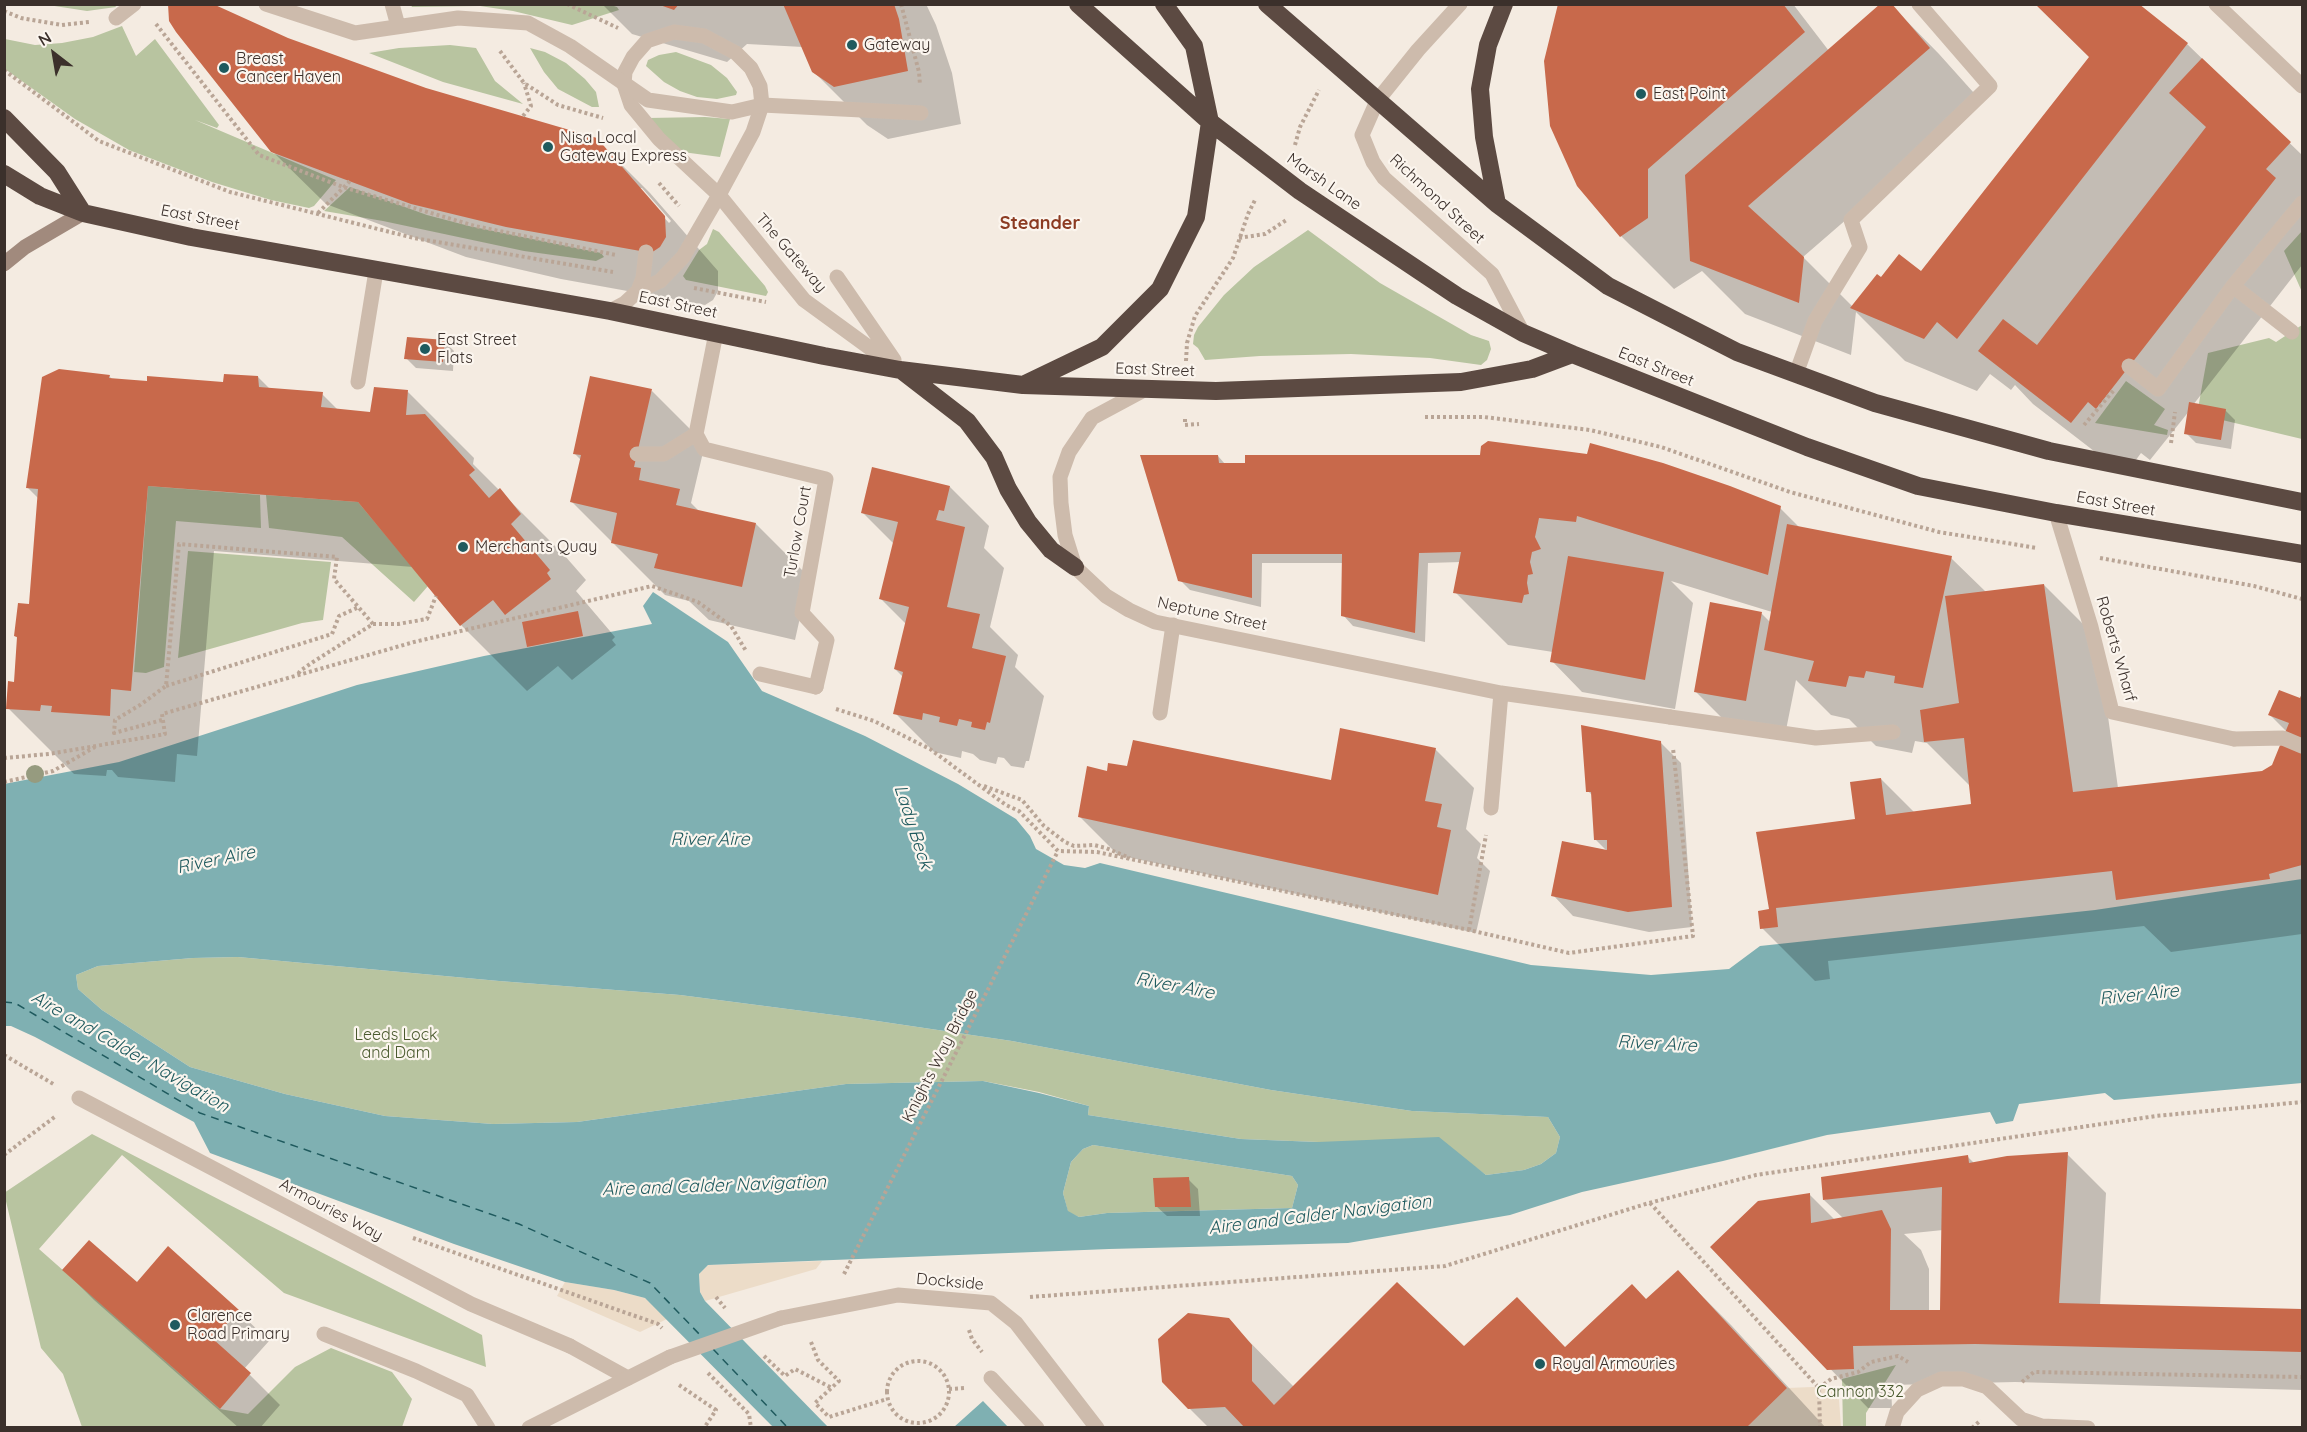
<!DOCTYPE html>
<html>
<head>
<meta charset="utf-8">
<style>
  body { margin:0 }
  #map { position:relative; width:2307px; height:1432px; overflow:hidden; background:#f4ebe1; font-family:Quicksand,sans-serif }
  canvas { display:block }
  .frame { position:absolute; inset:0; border:6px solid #3b302b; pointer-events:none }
  .north { position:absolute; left:24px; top:24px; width:60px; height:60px; -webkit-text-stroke:4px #fbf5ee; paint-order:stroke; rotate:329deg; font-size:16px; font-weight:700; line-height:24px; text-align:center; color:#3b302b }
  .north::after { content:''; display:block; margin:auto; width:21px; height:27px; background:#3b302b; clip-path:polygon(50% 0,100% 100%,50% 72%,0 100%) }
</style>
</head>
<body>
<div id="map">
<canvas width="2307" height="1432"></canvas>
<div class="frame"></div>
<div class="north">N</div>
</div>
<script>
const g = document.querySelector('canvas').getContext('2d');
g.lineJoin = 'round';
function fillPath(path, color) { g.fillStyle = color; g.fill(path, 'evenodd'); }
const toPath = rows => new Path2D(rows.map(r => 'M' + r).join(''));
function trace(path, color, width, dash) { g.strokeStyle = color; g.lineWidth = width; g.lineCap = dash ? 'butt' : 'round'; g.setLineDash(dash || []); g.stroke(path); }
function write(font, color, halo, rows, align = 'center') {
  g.font = font + ' Quicksand,sans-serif'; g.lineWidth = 4.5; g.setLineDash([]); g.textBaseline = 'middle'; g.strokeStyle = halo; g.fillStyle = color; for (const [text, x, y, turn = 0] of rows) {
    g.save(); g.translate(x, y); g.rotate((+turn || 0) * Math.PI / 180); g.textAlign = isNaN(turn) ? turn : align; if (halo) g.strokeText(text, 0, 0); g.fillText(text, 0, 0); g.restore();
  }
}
fillPath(toPath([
  [114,4,116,7,87,11,48,5],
  [608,4,617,7,619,10,572,25,513,11,480,6,412,7,411,5],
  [122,26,136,56,155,39,219,125,217,128,195,120,336,180,314,206,309,208,271,200,212,182,129,150,75,119,5,69,5,39,35,45,62,43,93,37],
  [450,45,476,48,495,81,523,104,443,82,369,53,399,48],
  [530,48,545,52,566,63,585,79,596,92,599,107,592,107,558,89,544,72],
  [676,52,711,65,727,78,737,92,736,95,717,99,697,97,680,91,664,82,646,66,648,60,659,55],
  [705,117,730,119,720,157,675,151,648,118],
  [350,187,427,215,469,226,601,253,604,257,596,261,524,251,383,221,324,211],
  [713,229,719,232,765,286,768,292,766,296,686,280,683,276,699,250,707,244],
  [1308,230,1380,283,1471,335,1489,341,1491,349,1487,360,1481,365,1430,358,1351,354,1260,356,1205,360,1198,348,1193,344,1194,335,1198,327,1224,295,1254,267],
  [2302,231,2302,292,2284,251],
  [2302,325,2302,439,2197,414,2208,353,2269,338,2276,342],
  [2126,381,2165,409,2154,425,2168,430,2167,435,2095,423],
  [148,486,260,495,261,528,176,521,164,667,146,673,134,672],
  [266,495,358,502,428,586,414,602,342,537,269,528],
  [188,551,331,562,323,620,302,623,178,658],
  [238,957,499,981,680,995,857,1018,1012,1041,1271,1090,1412,1111,1548,1117,1560,1137,1556,1153,1541,1164,1524,1170,1486,1175,1471,1164,1318,1142,1241,1139,1088,1115,1089,1106,1039,1092,983,1081,846,1084,577,1122,493,1124,385,1116,285,1094,190,1067,102,1010,78,989,76,975,98,966,193,958],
  [92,1134,482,1335,486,1367,284,1293,122,1155,39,1249,220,1409,248,1414,295,1367,331,1348,392,1372,412,1399,402,1427,82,1427,63,1374,41,1348,4,1193],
  [1093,1145,1292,1176,1298,1185,1292,1208,1107,1213,1079,1217,1068,1212,1063,1193,1071,1162,1083,1149],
  [1896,1365,1866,1413,1866,1427,1843,1427,1842,1379]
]), '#b8c4a0');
fillPath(toPath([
  [822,1261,816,1269,705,1301,700,1292,699,1274,708,1265],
  [565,1282,614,1290,645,1298,667,1319,640,1332,557,1296],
  [1838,1386,1841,1427,1746,1428,1787,1388]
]), '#ecdcc8');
fillPath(toPath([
  [653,592,728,642,762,691,865,736,958,784,1016,819,1030,836,1036,849,1064,865,1085,868,1100,863,1531,965,1651,975,1729,969,1760,946,2095,910,2302,879,2302,1083,2114,1100,2105,1093,2019,1104,2013,1121,1996,1124,1990,1112,1827,1135,1723,1161,1582,1192,1510,1215,1348,1243,1109,1249,708,1265,699,1274,700,1292,705,1301,828,1427,773,1427,645,1298,614,1290,565,1282,454,1244,210,1153,194,1122,35,1037,11,1026,5,1026,4,784,119,762,357,685,484,656,652,624,643,606],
  [238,957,499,981,680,995,857,1018,1012,1041,1271,1090,1412,1111,1548,1117,1560,1137,1556,1153,1541,1164,1524,1170,1486,1175,1439,1137,1318,1142,1241,1139,1088,1115,1089,1106,1039,1093,983,1081,846,1084,577,1122,493,1124,385,1116,285,1094,190,1067,102,1010,78,989,76,975,98,966,193,958],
  [1093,1145,1292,1176,1298,1185,1292,1208,1107,1213,1079,1217,1068,1211,1063,1193,1071,1162,1083,1149],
  [983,1401,1008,1427,954,1427]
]), '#7fb0b2');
fillPath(toPath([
  [169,4,287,39,426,89,596,139,650,193,718,271,718,291,713,300,705,305,561,279,466,257,326,204,272,151,170,20],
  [638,188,642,188,671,221,669,223],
  [602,4,926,4,936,25,952,73,961,124,888,139,867,125,813,71,803,47,747,44,727,62,632,34],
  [1560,4,1793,4,1829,51,1890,4,1939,54,1982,102,1803,257,1853,307,1881,279,1922,274,2136,4,2187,44,2302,155,2302,265,2193,405,2225,410,2235,420,2231,449,2196,443,2186,433,2190,410,2150,460,2141,453,2125,475,2033,404,2015,385,2011,390,1990,374,1977,391,1905,361,1856,312,1851,355,1745,314,1702,271,1674,289,1621,236],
  [444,341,454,351,453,371,416,368,406,358],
  [109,376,113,380,224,384,258,377,270,389,322,394,338,410,371,414,408,392,474,458,473,464,565,556,586,580,576,591,615,637,612,640,616,645,572,680,558,666,527,691,461,625,413,567,214,551,197,756,177,754,175,782,118,777,112,770,107,770,106,776,74,774,8,708,16,683,19,639,15,636,30,605,39,499,28,488],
  [652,391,705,444,691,503,700,512,756,524,809,577,795,640,709,620,689,601,665,595,572,502,581,460,574,453],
  [1218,456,1225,464,1780,508,1801,529,1951,558,1986,592,2044,585,2097,638,2118,788,2262,772,2273,766,2287,732,2270,715,2301,700,2302,696,2302,934,2171,952,2144,926,1828,961,1830,979,1815,981,1762,928,1770,911,1857,820,1881,779,1915,813,1973,805,1971,787,1927,743,1915,741,1912,753,1876,746,1849,719,1831,715,1796,680,1784,740,1734,730,1695,691,1711,604,1762,614,1770,622,1772,612,1671,581,1693,603,1675,709,1582,692,1552,661,1553,652,1508,645,1455,592,1461,562,1428,563,1425,642,1353,626,1343,615,1343,563,1262,563,1261,607,1190,590,1180,580],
  [950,487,989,526,984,548,1004,568,990,627,1018,655,1015,667,1044,696,1029,761,1026,761,1024,768,1011,766,1004,758,998,757,996,764,980,760,973,754,962,751,961,758,934,752,895,713,903,677,895,669,906,624,881,599,894,544,863,513],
  [1660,742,1681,763,1692,927,1649,932,1573,916,1553,895,1608,852,1595,839,1593,796,1588,791],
  [1435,749,1474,788,1466,829,1481,844,1477,858,1490,871,1476,933,1118,855,1079,816,1108,773,1333,782],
  [2067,1154,2106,1193,2100,1306,2302,1310,2302,1390,2015,1382,1891,1385,1892,1408,1868,1408,1713,1247,1809,1194,1835,1220,1843,1218,1824,1200,1968,1157,1974,1163],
  [1943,1230,1942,1311,1929,1311,1929,1269,1921,1250,1904,1234],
  [1188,1179,1198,1189,1200,1216,1167,1216,1156,1206],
  [168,1248,238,1311,269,1341,244,1369,280,1405,260,1428,239,1428,94,1300,64,1270,137,1284],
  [1678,1272,1731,1325,1826,1428,1209,1428,1189,1408,1228,1320,1294,1387,1464,1348,1565,1348,1647,1301]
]), '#0003');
trace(toPath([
  [4,1002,15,1003,200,1113,519,1224,650,1283,702,1337],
  [713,1349,788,1428]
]), '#1f5a5e', 1.5, [8, 6]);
fillPath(toPath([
  [168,4,213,4,288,38,426,88,597,138,665,216,666,237,660,247,651,253,646,252,506,227,411,204,271,152,176,32,169,21],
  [657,4,679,4,674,10],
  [783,4,894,4,899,19,908,71,834,87,812,72],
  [1558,4,1783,4,1805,32,1648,169,1648,218,1620,237,1577,186,1550,126,1544,61],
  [1880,4,1892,4,1930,48,1748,206,1804,257,1799,303,1690,261,1685,175],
  [2035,4,2139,4,2188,43,1957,339,1937,322,1924,339,1850,308,1877,274,1881,277,1899,254,1921,271,2089,57],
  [2202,58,2291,142,2266,169,2276,178,2096,409,2088,402,2071,423,1978,351,2003,319,2037,345,2206,127,2169,93],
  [407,337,445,340,443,362,404,359],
  [59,369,110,375,109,378,147,381,147,376,223,382,224,374,258,376,259,387,323,392,321,407,370,412,374,387,408,390,406,415,425,414,475,470,469,475,489,498,500,488,521,514,511,524,550,570,547,573,551,579,505,615,493,600,460,626,358,502,148,486,131,691,111,689,110,716,51,712,52,706,41,705,40,711,6,709,8,681,14,682,17,637,14,636,18,603,29,604,38,489,26,488,42,377],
  [590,376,652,389,634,467,641,468,639,480,680,489,676,505,756,523,742,587,654,568,658,554,611,543,617,513,570,502,581,455,573,454],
  [2189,402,2226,409,2221,440,2184,434],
  [1488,441,1587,454,1590,443,1663,463,1730,486,1781,506,1768,575,1577,516,1576,522,1539,518,1535,537,1541,549,1532,552,1530,562,1533,574,1528,575,1527,583,1529,594,1524,595,1522,603,1453,593,1461,552,1419,553,1415,633,1341,616,1342,554,1252,554,1252,598,1178,581,1140,455,1218,455,1219,463,1245,463,1245,455,1480,455,1481,446],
  [872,467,950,486,944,511,939,510,936,520,965,527,947,607,980,614,972,648,1006,656,990,723,987,722,985,730,971,727,972,722,959,719,957,726,939,722,940,717,923,713,922,720,893,714,903,672,894,669,909,607,879,599,898,522,861,513],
  [1787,524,1952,556,1923,688,1894,683,1895,676,1866,671,1864,678,1849,676,1846,687,1808,681,1814,661,1764,650],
  [1568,556,1664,572,1645,680,1550,662],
  [2044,584,2073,792,2262,771,2272,765,2289,723,2268,715,2279,690,2300,698,2302,693,2302,865,2269,874,2270,879,2116,900,2112,871,1776,908,1778,927,1760,929,1758,911,1769,909,1756,832,1855,819,1850,782,1881,778,1886,815,1971,804,1964,738,1924,742,1920,710,1959,703,1945,596],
  [1710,602,1762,612,1746,701,1694,692],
  [578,611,583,636,527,647,522,622],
  [1581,725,1661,741,1672,907,1628,912,1551,896,1562,841,1607,850,1607,840,1594,840,1591,792,1586,792],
  [1340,728,1436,748,1425,801,1442,804,1437,827,1451,830,1438,895,1078,817,1087,766,1107,771,1108,763,1127,766,1133,740,1331,780],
  [2068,1152,2059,1303,2302,1309,2302,1352,1975,1344,1853,1346,1854,1369,1827,1370,1710,1247,1758,1201,1810,1193,1811,1223,1882,1210,1891,1229,1890,1310,1940,1310,1942,1187,1823,1200,1821,1177,1968,1155,1969,1163,2007,1156],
  [1189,1177,1191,1207,1155,1207,1153,1178],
  [89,1240,137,1282,168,1246,239,1310,213,1339,251,1373,220,1409,62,1270],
  [1678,1270,1787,1388,1746,1428,1245,1428,1225,1407,1188,1409,1162,1382,1158,1339,1188,1313,1229,1318,1252,1345,1252,1381,1274,1405,1397,1282,1464,1346,1517,1297,1565,1347,1632,1284,1646,1299]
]), '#c8694b');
trace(toPath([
  [567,4,618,28],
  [901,4,919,72,920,85],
  [4,11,21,18,62,25,89,22],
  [156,24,259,155,343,187,475,226,616,255],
  [500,51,524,83,558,105,603,118],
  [4,70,99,141,230,192,414,238,613,272],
  [523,116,531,106,524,83],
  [1295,145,1300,127,1319,90],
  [659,183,679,206],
  [318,213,350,181],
  [1239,238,1265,234,1288,219],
  [694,288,766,302],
  [1186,361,1187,343,1195,316,1233,258,1248,214,1255,200],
  [1425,417,1484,417,1590,430,1661,447,1790,492,1939,532,2037,548],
  [1185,419,1185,425,1199,424],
  [2084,425,2114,390],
  [2171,443,2175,412],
  [2100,558,2254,586,2302,599],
  [373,624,398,624,427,619,436,596],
  [166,686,332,634,339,616,359,607],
  [836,709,874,721,930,749,1006,805,1019,811,1058,851,1097,852,1469,930,1569,953,1693,936,1673,748],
  [162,720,114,733,115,720,140,705,166,686,179,544,337,557,334,579,373,624,313,662,300,671,297,676],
  [4,758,49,754,165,734,162,714,414,642,652,586,698,602,731,626,746,651],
  [4,782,53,771,95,747],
  [984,786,1022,800,1044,826,1065,842,1074,846,1094,845,1106,848,1130,858],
  [1469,930,1486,835],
  [4,1055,55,1085],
  [4,1155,56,1116],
  [1650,1203,1819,1388,1820,1428],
  [413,1238,658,1324,662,1328],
  [844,1274,1058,851],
  [716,1297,725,1308],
  [1030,1297,1445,1266,1649,1203,1756,1175,2156,1116,2302,1102],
  [969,1330,972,1339,982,1352],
  [811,1342,818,1360,839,1381,815,1403,829,1417,887,1399],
  [764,1356,785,1376,795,1369,832,1388],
  '887 1392a31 31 0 1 1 62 0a31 31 0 1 1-62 0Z',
  [708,1373,749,1414,751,1428],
  [2022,1382,2034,1372,2302,1377],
  [679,1385,716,1410,704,1428],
  [1819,1388,1831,1379,1858,1372,1871,1362,1898,1356,1908,1362],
  [949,1389,966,1388],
  [1972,1428,1981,1420]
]), '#b9a596', 4, [3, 3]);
trace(toPath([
  [837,277,894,360],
  [2233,286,2292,332],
  [638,291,643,278,646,252],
  [610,311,625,303,638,291,660,281,683,257,719,195,753,132,762,105,760,86,751,68,736,53,704,36,674,32,647,41,633,57,625,72,624,84,631,105,659,139,719,195,804,300,900,370],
  [2129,366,2158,389,2233,286,2302,203],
  [1796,374,1815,321,1860,247,1851,220,1990,86,1919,4],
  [358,382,376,271],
  [760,674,816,687],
  [1160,713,1173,625],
  [1670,717,1816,738,1893,732],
  [2234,739,2283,738,2302,746],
  [324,1334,416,1371,467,1395,488,1428],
  [570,1346,628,1378],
  [1892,1428,1897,1412,1917,1390,1941,1379,1963,1379,1987,1387,2021,1419,2042,1426,2088,1428]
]), '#cdbbac', 15);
trace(toPath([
  [266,4,355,33,458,18,528,23,570,46,648,100,732,112,762,105,921,113],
  [392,4,398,26],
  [1460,4,1418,50,1377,101,1362,135,1373,162,1384,178,1492,274,1523,333],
  [2216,4,2302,86],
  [116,18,134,4],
  [716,333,696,434,704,449,826,479,802,613,827,640,816,687],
  [1146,389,1092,418,1069,452,1060,477,1061,503,1065,535,1075,567,1106,596,1129,610,1155,622,1501,693,1670,717],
  [637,454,664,454,696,434],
  [2056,513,2091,627,2112,712,2234,739],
  [1491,808,1501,693],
  [79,1098,471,1304,570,1346],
  [781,1318,898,1295,991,1303,1016,1323,1097,1428],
  [991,1378,1037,1428],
  [529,1428,670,1357]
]), '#cdbbac', 15);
trace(toPath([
  [4,264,25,247,83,213]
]), '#a18a7d', 15);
trace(toPath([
  [1078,4,1210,122,1300,191,1457,296,1523,333,1572,354,1807,447,1918,486,2056,513,2302,554],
  [1267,4,1497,204,1608,286,1737,352,1875,403,2049,451,2302,502],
  [4,118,57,172,83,213],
  [4,174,40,196,83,213,191,237,610,311,824,356,900,370,1023,385,1216,391,1461,382,1532,369,1572,354],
  [1497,204,1484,137,1480,89,1488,45,1504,4],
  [901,370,967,421,994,457,1008,489,1028,522,1051,550,1075,567],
  [1027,383,1102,347,1160,289,1196,217,1210,122,1194,46,1164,4]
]), '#5c4a42', 18);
trace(toPath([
  [670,1357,781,1318]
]), '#cdbbac', 15);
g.fillStyle = '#969b7f';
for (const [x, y] of [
  [35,774]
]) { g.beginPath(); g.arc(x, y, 9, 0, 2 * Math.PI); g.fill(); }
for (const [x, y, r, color] of [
  [852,45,6,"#1f5a5e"],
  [224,68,6,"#1f5a5e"],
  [1641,94,6,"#1f5a5e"],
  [548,147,6,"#1f5a5e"],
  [425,349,6,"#1f5a5e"],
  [463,547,6,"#1f5a5e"],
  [175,1325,6,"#1f5a5e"],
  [1540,1364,6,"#1f5a5e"]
]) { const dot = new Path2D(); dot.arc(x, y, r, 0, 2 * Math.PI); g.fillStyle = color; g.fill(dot); trace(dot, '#fbf5ee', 2); }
write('16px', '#3b302b', '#fbf5ee', [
  ["Gateway",864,45],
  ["Breast",236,59],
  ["Cancer Haven",236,77],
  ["East Point",1653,94],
  ["Nisa Local",560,138],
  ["Gateway Express",560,156],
  ["East Street",437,340],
  ["Flats",437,358],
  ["Merchants Quay",475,547],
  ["Clarence",187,1316],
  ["Road Primary",187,1334],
  ["Royal Armouries",1552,1364]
], 'left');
write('16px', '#3b302b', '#fbf5ee', [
  ["Marsh Lane",1324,182,35],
  ["Richmond Street",1437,199,43],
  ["East Street",200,218,11],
  ["The Gateway",791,253,49],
  ["East Street",678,305,12],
  ["East Street",1656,367,22],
  ["East Street",1155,370,2],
  ["East Street",2116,504,10],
  ["Turlow Court",798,532,-80],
  ["Neptune Street",1212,614,12],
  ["Roberts Wharf",2116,649,74],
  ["Knights Way Bridge",940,1056,-63],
  ["Armouries Way",331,1210,28],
  ["Dockside",950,1282,5]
]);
write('16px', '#4a5a2e', '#fbf5ee', [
  ["Leeds Lock",396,1035],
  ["and Dam",396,1053],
  ["Cannon 332",1860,1392]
]);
write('bold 18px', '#8c3b22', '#fbf5ee', [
  ["Steander",1040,224]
]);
write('italic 18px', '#1f5a5e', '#fbf5ee', [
  ["Lady Beck",913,827,72],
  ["River Aire",710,840],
  ["River Aire",216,860,-12],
  ["River Aire",1175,986,11],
  ["River Aire",2139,995,-6],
  ["River Aire",1657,1044,3],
  ["Aire and Calder Navigation",130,1052,30],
  ["Aire and Calder Navigation",714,1186,-2],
  ["Aire and Calder Navigation",1320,1215,-7]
]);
</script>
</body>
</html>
